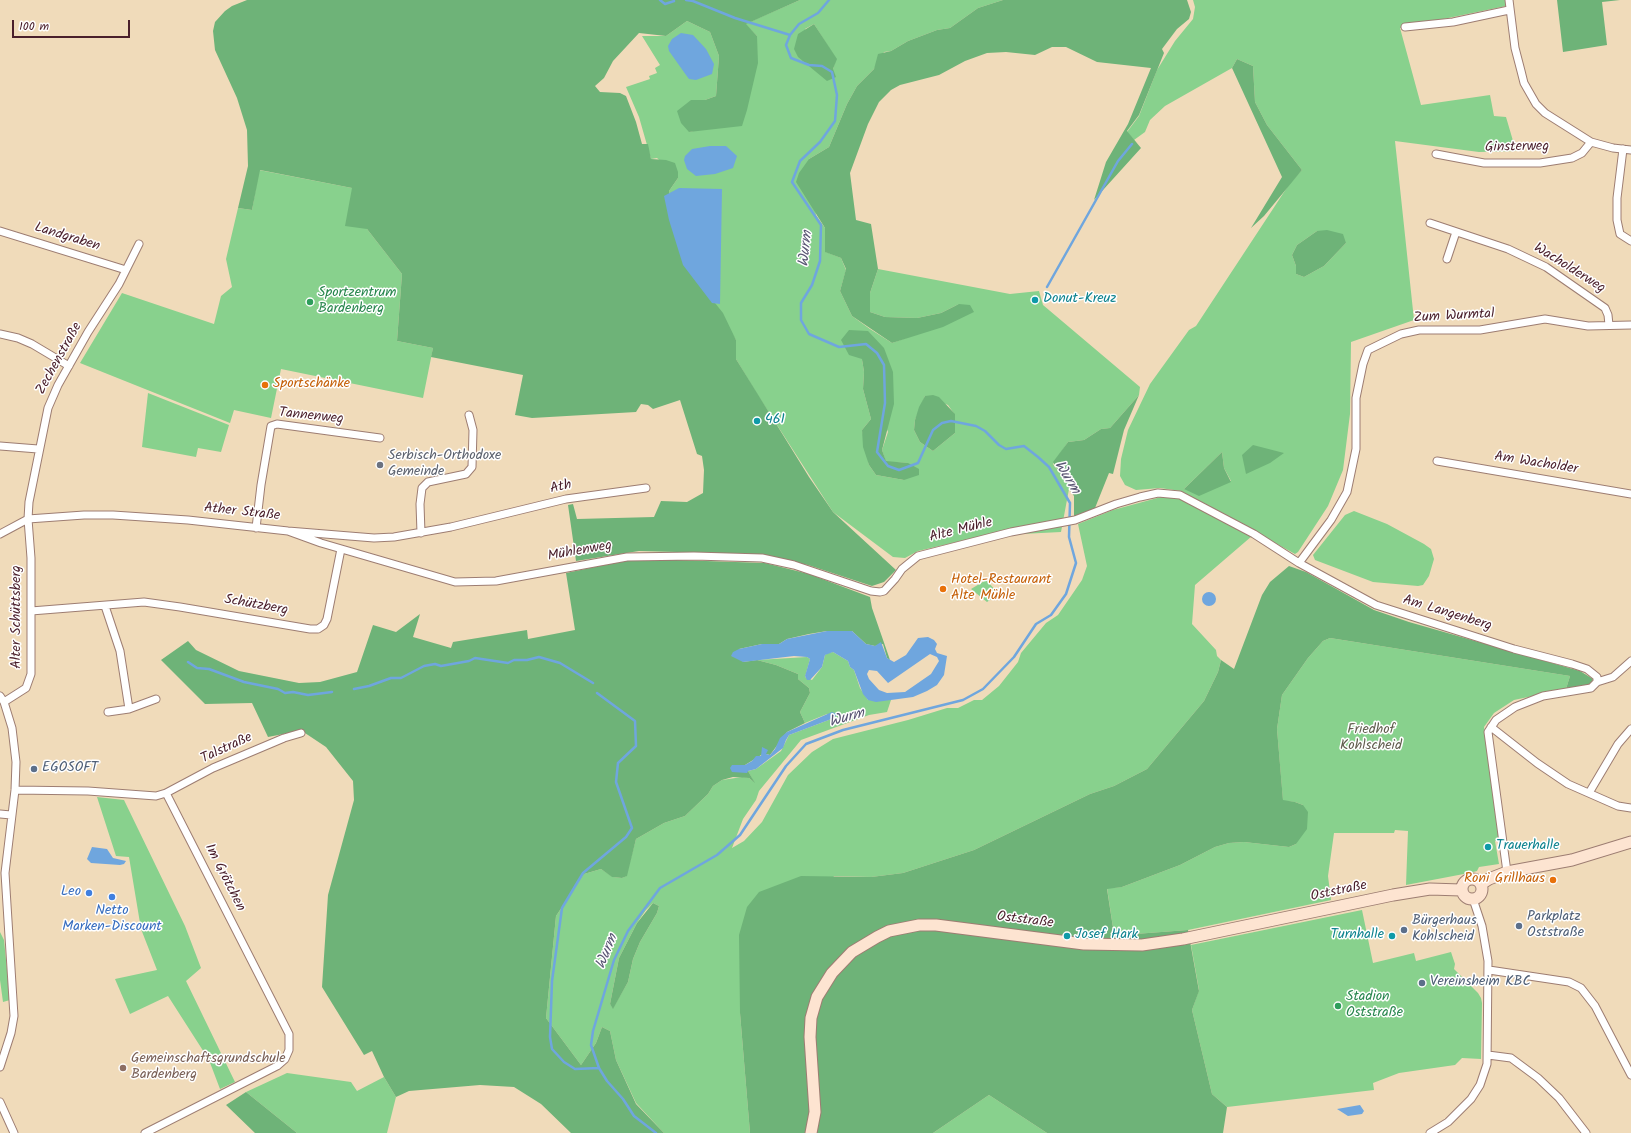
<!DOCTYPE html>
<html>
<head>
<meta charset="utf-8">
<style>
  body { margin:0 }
  #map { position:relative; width:1631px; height:1133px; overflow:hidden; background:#f0dbba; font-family:Kalam,sans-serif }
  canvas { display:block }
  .scale { position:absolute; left:12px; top:20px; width:118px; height:18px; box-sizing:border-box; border:2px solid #4a1f2b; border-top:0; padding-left:5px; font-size:12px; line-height:14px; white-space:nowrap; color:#4a1f2b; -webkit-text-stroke:3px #fff; paint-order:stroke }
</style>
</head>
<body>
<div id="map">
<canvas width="1631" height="1133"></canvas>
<div class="scale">100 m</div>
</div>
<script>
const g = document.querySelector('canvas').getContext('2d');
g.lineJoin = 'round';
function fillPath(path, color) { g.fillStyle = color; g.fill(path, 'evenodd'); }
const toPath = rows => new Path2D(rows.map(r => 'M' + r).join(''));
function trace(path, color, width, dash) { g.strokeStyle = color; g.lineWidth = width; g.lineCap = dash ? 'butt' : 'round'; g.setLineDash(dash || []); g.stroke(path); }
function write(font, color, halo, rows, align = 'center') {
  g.font = font + ' Kalam,sans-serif'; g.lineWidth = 3; g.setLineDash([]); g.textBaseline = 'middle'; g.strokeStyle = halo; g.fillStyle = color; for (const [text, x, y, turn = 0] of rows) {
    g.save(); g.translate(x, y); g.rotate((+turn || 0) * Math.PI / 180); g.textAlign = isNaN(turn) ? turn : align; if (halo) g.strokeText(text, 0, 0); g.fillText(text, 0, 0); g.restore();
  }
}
fillPath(toPath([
  [800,0,1003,0,978,8,950,28,937,30,908,41,891,51,884,52,874,69,857,86,847,104,829,147,809,159,816,215,825,228,826,252,841,258,846,270,840,291,852,316,870,329,892,343,906,338,959,304,941,313,917,318,885,317,870,312,870,293,878,269,1010,294,1039,291,1043,305,1140,387,1139,395,1110,428,1101,429,1084,440,1068,442,1053,464,1058,471,1070,475,1069,489,1061,532,982,536,918,551,905,558,893,557,833,512,757,394,736,359,736,340,695,278,674,233,669,191,678,178,657,158,651,159,639,117,626,87,650,79,649,76,657,73,655,68,660,65,642,36,666,36,687,21,710,32,719,56,716,96,705,100,691,100,689,132,698,130,757,36,745,24],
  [814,24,836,59,833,69,805,29],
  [862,359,888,432,882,450,886,462,908,463,904,480,876,475,869,465,862,430,871,419,863,389,864,372],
  [925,396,948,405,955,415,955,433,933,451,920,442,914,430,915,420],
  [1193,0,1505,0,1506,6,1400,28,1421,105,1490,95,1494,116,1506,117,1516,151,1479,152,1395,141,1414,320,1351,342,1350,414,1343,470,1328,506,1298,552,1295,554,1181,491,1160,488,1136,490,1125,485,1120,476,1121,459,1128,430,1150,384,1189,330,1196,326,1290,183,1302,170,1267,125,1255,102,1253,66,1237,59,1232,68,1165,106,1150,120,1145,132,1134,140,1127,132,1139,116,1157,70,1175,41,1193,19,1195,7],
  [1317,231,1346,243,1324,266,1304,277,1296,274,1296,266,1292,255,1297,245],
  [1222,452,1224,468,1231,481,1184,489],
  [259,170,352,188,367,229,402,274,397,341,433,348,423,398,281,369,271,418,234,410,230,423,80,363,122,293,214,324,221,296,232,287,226,259,238,208,252,210],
  [148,393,229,425,221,452,198,448,196,457,142,447],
  [1161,497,1178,498,1252,536,1195,585,1192,624,1216,650,1217,656,1221,660,1218,672,1204,701,1147,769,1114,786,1090,794,974,850,903,873,871,877,834,876,740,1013,750,1133,664,1133,636,1103,616,1060,610,1031,602,1027,596,1043,581,1065,546,1018,556,916,584,874,601,869,613,877,622,878,626,876,636,839,664,823,685,816,708,794,713,786,722,780,742,777,749,778,754,782,748,771,756,769,781,751,789,735,834,718,827,714,805,723,800,712,810,693,809,688,798,679,798,674,776,665,757,660,807,657,810,659,805,677,812,680,822,667,825,655,828,653,833,652,848,661,850,667,854,670,860,688,868,700,891,700,887,712,869,715,801,740,759,791,756,800,743,819,732,848,744,841,762,822,788,775,812,752,833,739,908,720,947,708,958,708,974,700,982,700,999,686,1018,662,1021,653,1046,623,1058,615,1082,580,1087,566,1078,524,1113,510],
  [653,903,659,906,657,913,640,942,633,959,628,982,613,1008,610,1004,619,958,637,923,646,910],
  [1354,511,1387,524,1424,544,1431,549,1434,559,1429,576,1423,585,1418,586,1373,582,1315,560,1313,555,1345,515],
  [986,580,999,594,987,602,971,589],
  [1330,638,1570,676,1566,689,1514,700,1494,713,1484,727,1498,831,1499,841,1495,841,1499,864,1479,867,1477,871,1469,873,1406,885,1408,831,1395,830,1394,833,1334,833,1328,876,1331,900,1188,930,1135,934,1114,934,1107,888,1122,887,1180,865,1215,847,1229,843,1244,842,1289,847,1296,844,1303,805,1295,802,1283,801,1277,729,1282,695,1308,658,1323,641],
  [97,797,124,800,185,926,201,968,186,981,235,1082,220,1089,209,1060,168,996,130,1014,115,979,157,970,141,929,129,857,116,856],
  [1362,910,1373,963,1414,953,1416,961,1451,952,1455,964,1454,969,1478,993,1481,998,1482,1003,1481,1059,1462,1058,1455,1065,1399,1073,1373,1083,1374,1090,1227,1107,1212,1094,1192,1010,1199,990,1191,945],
  [0,932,4,940,10,1000,3,1002,0,980],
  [287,1073,351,1082,357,1091,384,1077,396,1097,387,1133,297,1133,246,1092],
  [989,1095,1047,1133,933,1133]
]), '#88d18d');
fillPath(toPath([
  [247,0,800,0,746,24,757,36,758,63,747,110,742,126,689,132,681,123,677,111,691,100,705,100,716,96,719,56,710,32,687,21,666,36,639,33,613,61,604,78,595,86,600,92,620,93,626,96,636,122,642,144,648,144,651,159,666,160,675,163,678,172,678,178,669,191,674,233,695,278,723,313,736,340,736,359,809,477,833,512,896,570,884,582,872,586,808,565,752,554,639,551,576,561,568,505,573,504,577,519,654,517,661,501,687,502,703,493,704,470,702,456,697,454,680,400,653,409,648,405,641,404,636,412,532,418,515,415,523,375,431,357,433,348,397,341,402,274,367,229,345,226,352,188,260,170,252,210,238,208,248,166,247,130,237,98,215,50,213,31,215,22,225,11,232,6],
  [1003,0,1187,0,1191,12,1189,19,1177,29,1162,49,1164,53,1139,115,1127,131,1141,148,1094,200,1106,162,1128,124,1151,68,1097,62,1066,47,1052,47,1035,55,1006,52,987,53,965,61,939,75,900,85,891,90,879,102,868,124,850,173,856,220,871,224,878,269,870,293,870,312,885,317,917,318,941,313,959,304,970,305,974,312,943,327,892,343,852,316,840,291,846,269,841,258,825,252,825,228,796,182,799,173,809,159,829,147,847,104,857,86,874,69,878,54,891,51,908,41,937,30,950,28,978,8],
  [1557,0,1620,0,1602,2,1607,45,1563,52],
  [814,24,837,59,833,69,836,77,827,81,798,57,794,49,798,34],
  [1237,59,1253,66,1255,102,1267,125,1302,170,1264,216,1251,228,1282,177,1232,68],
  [1327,230,1343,234,1346,243,1324,266,1304,277,1296,274,1296,266,1292,255,1297,245,1317,231],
  [849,330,868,331,884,348,893,372,894,404,882,450,886,461,908,463,919,469,919,475,904,480,876,475,869,465,863,447,862,430,871,419,863,389,864,372,862,359,849,355,841,340],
  [933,395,939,397,955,414,955,433,933,451,920,442,914,430,915,420,919,407,925,396],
  [1139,395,1124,430,1113,474,1109,473,1095,508,1074,518,1074,496,1069,489,1069,481,1068,480,1070,475,1058,471,1053,462,1068,442,1084,440,1101,429,1110,428],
  [1253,445,1284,453,1270,463,1246,474,1242,455],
  [1222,452,1224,468,1231,482,1199,496,1184,489],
  [647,559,765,563,809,574,870,597,872,608,890,660,887,658,883,644,875,646,866,644,852,631,827,631,809,634,787,639,779,644,762,644,739,649,743,662,757,660,776,665,798,674,798,679,809,688,810,693,800,712,805,723,787,732,770,755,766,754,766,752,745,765,733,765,748,771,755,783,749,778,733,777,722,780,713,786,708,794,685,816,664,823,636,839,627,876,622,878,612,877,601,869,584,874,556,916,546,1018,581,1065,596,1043,602,1027,610,1031,616,1060,636,1104,664,1133,571,1133,541,1104,514,1087,480,1085,409,1091,396,1097,384,1077,372,1051,364,1055,322,987,328,895,354,800,353,781,326,747,305,733,304,730,268,737,252,703,205,704,161,660,188,641,196,650,239,671,299,683,320,682,357,672,373,625,396,632,420,614,413,637,451,648,453,642,527,630,528,639,575,630,566,573,628,560],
  [1289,566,1306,572,1374,610,1409,622,1580,671,1593,679,1591,683,1585,686,1566,689,1570,676,1330,638,1323,641,1308,658,1282,695,1277,729,1283,800,1295,802,1303,805,1308,812,1307,829,1296,844,1289,847,1244,842,1229,843,1215,847,1180,865,1122,887,1107,889,1114,934,1135,934,1188,930,1199,991,1192,1010,1212,1094,1227,1107,1223,1133,1047,1133,989,1095,933,1133,750,1133,740,1013,739,935,747,907,759,892,801,876,871,877,903,873,974,850,1090,794,1114,786,1147,769,1204,701,1218,672,1221,660,1234,669,1262,595,1270,582],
  [653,903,659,906,657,913,640,942,633,959,628,982,613,1009,610,1004,619,958,637,923],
  [246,1092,297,1133,255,1133,226,1105]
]), '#6eb378');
fillPath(toPath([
  [681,33,693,35,706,49,714,64,712,74,696,80,689,79,686,75,669,51,668,46,672,39],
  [710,146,726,146,737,156,733,168,715,174,696,176,687,169,684,160,685,156,692,149],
  [679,188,722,189,720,304,712,303,683,265,669,220,664,196],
  '1202 599a7 7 0 1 1 14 0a7 7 0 1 1-14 0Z',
  [827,631,852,631,866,644,871,645,875,646,881,642,887,658,894,662,906,655,918,638,928,637,934,640,937,644,935,649,937,653,947,656,944,675,937,685,927,691,913,697,876,702,868,700,863,694,854,670,850,667,848,661,833,652,825,655,822,667,810,680,807,680,805,676,810,659,807,657,794,656,743,662,731,656,733,652,739,649,762,644,779,644,787,639],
  [930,654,937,657,939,661,931,674,905,692,887,693,879,690,869,679,867,674,869,670,877,671,888,683],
  [832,712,837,714,834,718,789,735,786,740,783,748,756,769,748,771,747,773,732,772,730,768,732,765,745,765,752,761,756,756,761,756,762,747,768,750,766,754,770,755,775,749,780,738,787,732],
  [92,847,107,849,113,858,126,861,124,864,120,865,91,863,87,859],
  [1360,1105,1364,1111,1362,1114,1348,1116,1337,1109]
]), '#6fa6de');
trace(toPath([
  [660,0,665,4,674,1],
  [686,0,693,1,735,18,790,35],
  [1047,287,1118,161,1132,144],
  [188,662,197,668,209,669,244,682,278,689,285,693,293,692,308,695,332,692],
  [354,689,369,686,391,678,401,678,424,666,435,664,441,666,469,661,475,658,508,663,514,660,527,660,539,657,560,663,593,683],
  [597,693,635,721,636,746,618,763,616,782,632,828,626,837,583,873,562,908,552,981,550,1037,552,1049,564,1062,575,1069,599,1068],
  [656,1133,634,1116,623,1099,607,1081,599,1068,591,1045,593,1031,614,960,628,931,660,888,717,855,740,835,786,766,806,744,843,730,963,700,983,689,1014,657,1036,624,1051,615,1066,594,1076,563,1069,537,1070,503,1049,467,1038,457,1024,446,1006,449,999,445,985,431,976,426,951,421,942,423,933,430,918,463,899,470,888,466,877,452,885,403,884,365,877,353,866,344,839,347,809,334,801,320,801,303,812,285,820,261,821,225,792,182,800,161,820,142,835,121,837,95,832,72,822,66,809,65,791,58,786,45,790,35,799,24,818,13,829,0]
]), '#6fa6de', 2.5);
const street = toPath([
  [1509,0,1515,48,1521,71,1524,83,1536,104,1545,113,1591,142,1613,148,1631,150],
  [1405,27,1453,22,1509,10],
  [1623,149,1617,198,1617,220,1620,234,1631,241],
  [1436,154,1484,163,1540,163,1572,158,1582,153,1591,142],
  [1430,223,1508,249,1546,267,1605,308,1608,315,1609,325],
  [0,231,126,270],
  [1447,259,1456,232],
  [0,334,18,338,32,344,69,366],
  [0,446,38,449],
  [1437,461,1631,494],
  [256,528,261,485,271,426,277,424,380,438],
  [288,531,321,543,455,582,496,581,627,557,694,556,762,558,794,565,871,591,880,592,884,591,895,579,902,569,918,556,1011,532,1075,520,1116,504,1140,497,1158,493,1180,495,1254,534,1299,563,1376,605,1514,649,1572,664,1587,669,1597,677,1597,682,1591,688,1543,696,1515,707,1496,720,1488,732,1507,872],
  [421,533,420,504,422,488,428,482,466,474,472,467,473,430,469,415],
  [0,534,28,519,84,515,113,515,188,520,288,531,374,538,394,537,451,527,566,499,646,488],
  [1299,563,1331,520,1347,492,1356,449,1356,398,1363,364,1368,350,1401,334,1419,330,1480,330,1545,319,1588,326,1631,325],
  [105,606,120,651,129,709],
  [31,611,144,602,180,607,310,629,318,629,324,625,327,619,341,549],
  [1597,682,1613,677,1631,661],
  [0,696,4,702,12,728,16,762,15,790,5,873,14,1016,11,1033,0,1067],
  [4,702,26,688,31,674,31,558,28,519,29,502,48,408,58,385,88,332,119,284,139,244],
  [108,712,129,709,156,699],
  [1491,727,1537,763,1568,784,1618,806,1631,808],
  [15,790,88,791,156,796,166,793,213,768,284,738,301,733],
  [1589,793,1618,744,1631,729],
  [0,814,11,815],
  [1489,970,1569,982,1581,988,1595,1006,1631,1075],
  [1488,1055,1511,1058,1538,1078,1559,1098,1586,1133],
  [0,1102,14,1133],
  [145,1133,277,1066,285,1059,289,1050,289,1034,166,793],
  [1430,1133,1448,1122,1471,1099,1480,1085,1487,1064,1488,961,1482,926,1473,899]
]);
const secondary = toPath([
  '1462 889a10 10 0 1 1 20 0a10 10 0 1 1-20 0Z',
  [1481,884,1489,879,1507,872,1572,860,1631,842],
  [811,1133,815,1112,810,1037,811,1018,817,997,832,973,852,952,877,937,889,931,919,925,936,925,1084,944,1142,945,1183,939,1393,895,1430,889,1461,890]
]);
trace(street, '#9d7d72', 9);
trace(secondary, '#9d7d72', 13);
trace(street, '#fff', 7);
trace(secondary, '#fde4d1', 11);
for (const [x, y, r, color] of [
  [1035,300,4,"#0f9aa8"],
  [310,302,4,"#2e9e5b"],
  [265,385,4,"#e8710a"],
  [757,421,4,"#0f9aa8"],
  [380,465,4,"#6b7280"],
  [943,589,4,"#e8710a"],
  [34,769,4,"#5c6f8a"],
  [1488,847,4,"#0f9aa8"],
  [1553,880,4,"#e8710a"],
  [89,893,4,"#3f7fe0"],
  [112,897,4,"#3f7fe0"],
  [1519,926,4,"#5c6f8a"],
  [1404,930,4,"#5c6f8a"],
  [1067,936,4,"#0f9aa8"],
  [1392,936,4,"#0f9aa8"],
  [1422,983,4,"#5c6f8a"],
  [1338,1006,4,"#2e9e5b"],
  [123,1068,4,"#8d6e63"]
]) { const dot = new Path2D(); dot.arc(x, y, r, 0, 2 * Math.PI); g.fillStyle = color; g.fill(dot); trace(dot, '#fff', 1.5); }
write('14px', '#4a1f2b', '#fff', [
  ["Ginsterweg",1517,148,-1],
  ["Landgraben",67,238,17],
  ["Wacholderweg",1569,269,32],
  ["Zum Wurmtal",1454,317,-3],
  ["Zechenstraße",60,359,-61],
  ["Tannenweg",311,417,6],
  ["Am Wacholder",1536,464,9],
  ["Ath",561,488,-12],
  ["Ather Straße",242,513,6],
  ["Alte Mühle",961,531,-14],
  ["Mühlenweg",580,552,-10],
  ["Schützberg",256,606,10],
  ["Am Langenberg",1447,614,17],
  ["Alter Schüttsberg",18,617,-90],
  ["Talstraße",227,749,-25],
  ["Im Grötchen",224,878,63],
  ["Oststraße",1339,892,-12],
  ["Oststraße",1025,921,7]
]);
write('14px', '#27864d', '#fff', [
  ["Sportzentrum",318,294],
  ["Bardenberg",318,310],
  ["Stadion",1346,998],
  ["Oststraße",1346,1014]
], 'left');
write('14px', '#0d838f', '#fff', [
  ["Donut-Kreuz",1043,300],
  ["461",765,421],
  ["Trauerhalle",1496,847],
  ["Josef Hark",1075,936],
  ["Turnhalle",1384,936,"right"]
], 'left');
write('14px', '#c56008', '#fff', [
  ["Sportschänke",273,385],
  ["Hotel-Restaurant",951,581],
  ["Alte Mühle",951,597],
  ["Roni Grillhaus",1545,880,"right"]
], 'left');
write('14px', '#5b616d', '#fff', [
  ["Serbisch-Orthodoxe",388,457],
  ["Gemeinde",388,473]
], 'left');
write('14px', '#605d4d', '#fff', [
  ["Friedhof",1371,731],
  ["Kohlscheid",1371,747]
]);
write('14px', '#4e5e75', '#fff', [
  ["EGOSOFT",42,769],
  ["Parkplatz",1527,918],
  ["Oststraße",1527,934],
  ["Bürgerhaus",1412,922],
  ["Kohlscheid",1412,938],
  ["Vereinsheim KBC",1430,983]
], 'left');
write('14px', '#366cbe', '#fff', [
  ["Leo",81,893],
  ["Netto",112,912,"center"],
  ["Marken-Discount",112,928,"center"]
], 'right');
write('14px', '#785e54', '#fff', [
  ["Gemeinschaftsgrundschule",131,1060],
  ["Bardenberg",131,1076]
], 'left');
write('italic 15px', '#595573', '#fff', [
  ["Wurm",807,249,-84],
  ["Wurm",1066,478,58],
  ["Wurm",847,719,-16],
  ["Wurm",608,952,-68]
]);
</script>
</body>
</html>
